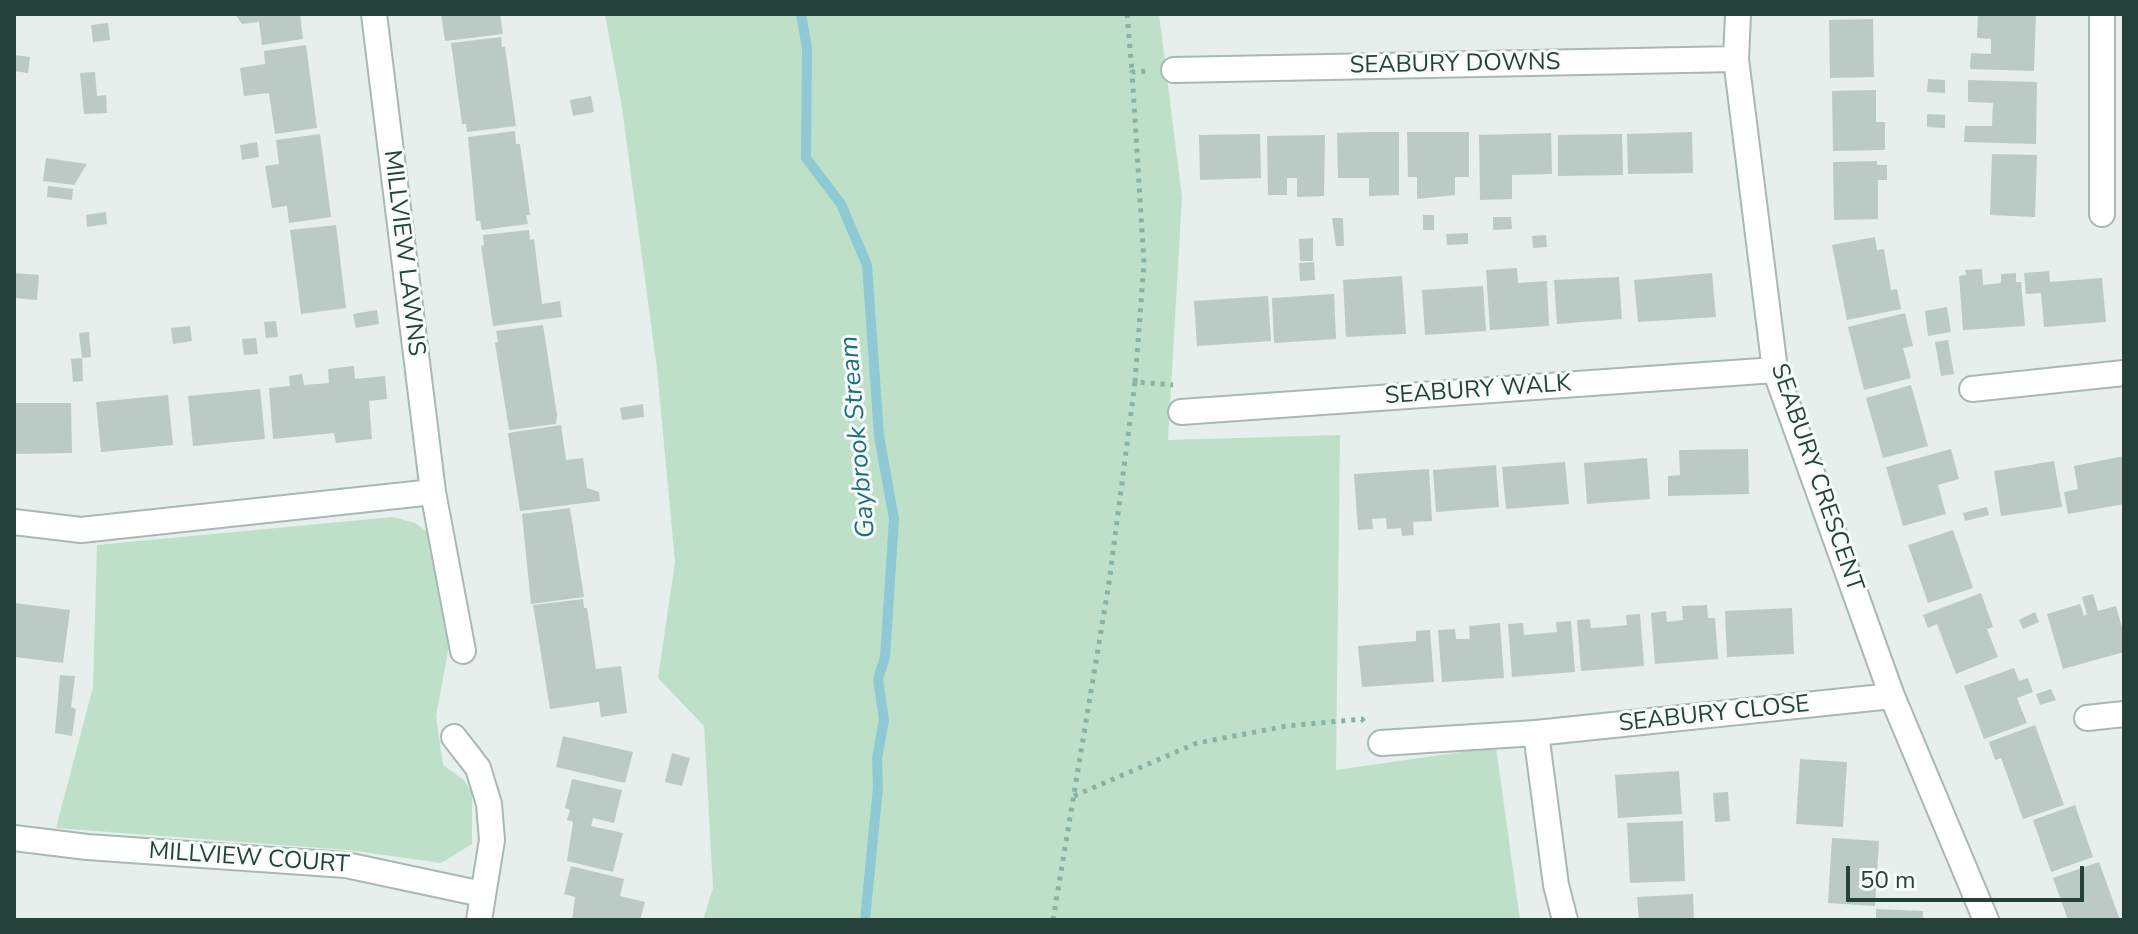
<!DOCTYPE html>
<html>
<head>
<meta charset="utf-8">
<style>
  body { margin:0 }
  #map { position:relative; width:2138px; height:934px; overflow:hidden; background:#e6efeb; font-family:"Nunito Sans",sans-serif }
  canvas { display:block }
  .frame { position:absolute; inset:0; border:16px solid #24423a; pointer-events:none }
  .scale { position:absolute; left:1846px; top:866px; width:238px; height:36px; box-sizing:border-box; border:4px solid #24423a; border-top:0; padding-left:10px; font-size:24px; line-height:28px; white-space:nowrap; color:#24423a; -webkit-text-stroke:6px #f7fbf9; paint-order:stroke }
</style>
</head>
<body>
<div id="map">
<canvas width="2138" height="934"></canvas>
<div class="frame"></div>
<div class="scale">50 m</div>
</div>
<script>
const g = document.querySelector('canvas').getContext('2d');
g.lineJoin = 'round';
function fillPath(path, color) { g.fillStyle = color; g.fill(path, 'evenodd'); }
const toPath = rows => new Path2D(rows.map(r => 'M' + r).join(''));
function trace(path, color, width, dash) { g.strokeStyle = color; g.lineWidth = width; g.lineCap = dash ? 'butt' : 'round'; g.setLineDash(dash || []); g.stroke(path); }
function write(font, color, halo, rows, align = 'center') {
  g.font = font + ' "Nunito Sans",sans-serif'; g.lineWidth = 6; g.setLineDash([]); g.textBaseline = 'middle'; g.strokeStyle = halo; g.fillStyle = color; for (const [text, x, y, turn = 0] of rows) {
    g.save(); g.translate(x, y); g.rotate((+turn || 0) * Math.PI / 180); g.textAlign = isNaN(turn) ? turn : align; if (halo) g.strokeText(text, 0, 0); g.fillText(text, 0, 0); g.restore();
  }
}
fillPath(toPath([
  [605,14,1159,14,1182,197,1168,440,1340,435,1336,770,1496,747,1520,920,703,920,713,888,704,726,658,678,675,562,657,369,622,108],
  [393,517,415,523,429,533,450,641,436,716,443,765,464,780,472,793,472,844,441,863,348,850,56,828,93,687,97,545]
]), '#bfe0c8');
trace(toPath([
  [801,14,807,48,806,158,841,204,867,265,879,436,894,519,885,657,878,679,884,720,877,758,878,787,865,920]
]), '#8ec9d4', 10);
fillPath(toPath([
  [235,14,300,14,303,39,262,45,259,22,242,24],
  [441,14,500,14,503,34,445,41],
  [1978,14,2036,14,2034,71,1970,69,1971,53,1991,54,1991,39,1977,38],
  [1873,19,1874,77,1830,78,1829,20],
  [108,23,110,40,93,42,91,25],
  [501,37,502,47,505,47,516,126,467,132,466,124,462,124,451,43],
  [306,45,317,128,275,134,269,93,244,96,240,68,265,64,264,51],
  [14,55,30,57,28,73,14,71],
  [95,72,97,96,106,95,107,113,84,114,80,73],
  [1928,79,1945,80,1945,93,1927,92],
  [1968,80,2037,82,2036,144,1964,142,1965,126,1992,126,1993,103,1968,102],
  [1876,90,1876,122,1885,122,1885,150,1833,151,1832,91],
  [591,96,594,112,573,116,570,100],
  [1927,114,1945,115,1945,128,1927,127],
  [515,131,516,144,520,144,530,215,526,215,528,224,482,230,480,221,476,221,468,137],
  [1368,132,1399,132,1399,195,1369,196,1369,178,1338,178,1337,133],
  [1407,132,1469,132,1469,177,1455,177,1455,195,1417,199,1417,177,1408,177],
  [1692,132,1693,173,1628,174,1627,134],
  [1551,133,1552,174,1512,175,1512,199,1480,200,1479,135],
  [320,134,331,217,289,223,287,206,272,208,265,166,279,164,276,140],
  [1260,134,1261,178,1200,180,1199,135],
  [1622,134,1623,175,1558,176,1558,135],
  [1325,135,1324,196,1297,197,1297,178,1287,178,1287,195,1268,195,1267,136],
  [257,142,259,157,242,160,240,145],
  [1992,154,2037,155,2035,217,1990,215],
  [46,158,87,164,74,185,43,181],
  [1877,161,1877,165,1887,165,1887,180,1878,180,1878,219,1834,220,1833,162],
  [48,186,73,189,72,200,47,197],
  [106,212,107,224,87,227,86,215],
  [1423,215,1434,215,1434,230,1423,230],
  [1493,217,1511,217,1512,229,1493,230],
  [1332,218,1343,218,1344,246,1336,246],
  [336,225,346,308,301,314,290,230],
  [529,230,530,240,534,239,542,304,560,301,562,317,493,326,481,246,484,245,483,235],
  [1468,233,1468,244,1447,245,1446,234],
  [1546,235,1547,247,1533,248,1532,236],
  [1875,237,1877,250,1884,249,1891,290,1897,289,1901,309,1847,320,1832,245],
  [1313,238,1313,261,1300,261,1299,239],
  [1314,262,1315,280,1300,281,1299,263],
  [1517,268,1518,283,1547,281,1549,326,1490,330,1486,270],
  [1982,269,1983,285,2001,283,2001,274,2016,273,2016,282,2021,282,2025,326,1963,330,1959,276,1966,275,1965,270],
  [2049,271,2050,282,2102,278,2106,322,2044,327,2041,293,2026,294,2024,273],
  [14,273,39,275,37,300,14,298],
  [1712,273,1716,317,1638,322,1634,280],
  [1402,276,1406,334,1346,337,1343,280],
  [1619,277,1622,319,1557,324,1554,280],
  [1483,286,1486,331,1425,335,1422,290],
  [1334,294,1336,339,1274,343,1272,298],
  [1268,296,1271,341,1197,346,1194,301],
  [1947,307,1951,332,1928,336,1925,311],
  [377,310,379,324,356,328,353,314],
  [1905,313,1913,346,1903,348,1911,378,1864,390,1848,327],
  [276,321,278,337,266,338,264,322],
  [543,325,557,415,556,424,509,430,495,343,498,342,496,331],
  [190,326,192,341,173,344,171,328],
  [89,332,91,357,82,358,83,381,73,382,71,359,82,358,79,333],
  [256,338,258,354,244,355,242,339],
  [1948,340,1954,374,1941,376,1935,342],
  [354,366,355,379,385,376,387,399,369,401,372,439,336,443,334,433,273,439,269,388,290,386,289,376,302,374,304,385,329,383,328,369],
  [1911,385,1928,446,1883,458,1866,398],
  [260,389,265,439,193,446,188,396],
  [168,395,173,445,101,452,96,402],
  [14,403,71,403,72,453,14,454],
  [643,404,644,417,622,420,620,408],
  [561,425,566,460,583,458,587,488,599,492,600,501,520,511,508,433],
  [1748,449,1749,494,1668,496,1668,476,1680,475,1679,450],
  [1951,449,1959,479,1938,485,1946,514,1903,526,1886,467],
  [2124,456,2124,504,2068,514,2064,492,2078,489,2074,466],
  [1647,458,1650,499,1587,504,1584,463],
  [2054,461,2062,507,2001,516,1994,471],
  [1565,462,1569,504,1506,509,1502,467],
  [1496,465,1499,507,1436,512,1433,470],
  [1429,469,1432,521,1413,522,1414,535,1402,536,1401,528,1387,529,1386,518,1372,519,1373,529,1358,530,1354,474],
  [1987,507,1989,515,1965,521,1963,513],
  [570,508,584,597,531,604,522,514],
  [1953,530,1973,588,1928,603,1908,545],
  [1981,593,1993,627,1987,629,1998,657,1956,674,1937,624,1928,628,1923,615],
  [2093,594,2098,611,2116,606,2124,635,2124,652,2063,669,2047,614,2080,604,2084,616,2087,614,2082,597],
  [583,599,584,608,587,608,596,669,621,666,627,713,601,717,599,702,550,709,533,605],
  [14,603,70,610,63,663,14,657],
  [1707,605,1708,618,1715,618,1718,659,1655,664,1651,613,1666,611,1667,622,1683,620,1682,606],
  [1792,608,1794,654,1727,657,1725,611],
  [2035,612,2039,622,2023,629,2019,620],
  [1640,614,1644,666,1581,671,1577,620,1590,619,1591,628,1610,627,1627,625,1626,615],
  [1571,621,1575,672,1512,677,1508,624,1523,623,1524,635,1557,632,1556,622],
  [1500,623,1504,678,1442,682,1438,630,1455,629,1456,639,1470,639,1469,626],
  [1430,630,1434,682,1362,687,1358,646,1416,641,1416,631],
  [2014,668,2019,681,2028,678,2033,692,2017,698,2027,723,1984,739,1964,686],
  [60,675,75,676,71,707,76,709,72,736,55,733],
  [2051,689,2056,700,2040,705,2036,694],
  [2035,725,2064,805,2023,819,2001,758,1995,760,1989,742],
  [563,736,633,752,625,783,556,767],
  [672,753,690,758,682,786,665,782],
  [1800,759,1847,762,1843,827,1796,824],
  [1679,771,1682,814,1618,818,1615,775],
  [572,779,622,790,614,823,593,818,591,826,623,833,613,872,567,861,573,822,567,820,570,810,565,808],
  [1728,792,1730,821,1715,822,1713,793],
  [2075,805,2093,857,2051,872,2033,820],
  [1683,821,1685,881,1630,883,1627,823],
  [1832,838,1879,841,1875,906,1828,903],
  [2099,862,2120,920,2068,920,2053,878],
  [571,866,624,879,620,896,645,902,640,920,572,920,575,897,564,894],
  [1693,894,1694,920,1639,920,1637,897],
  [1876,909,1923,911,1923,920,1876,920]
]), '#bbcac4');
const street = toPath([
  [374,14,433,492,463,651],
  [1738,14,1736,59,1775,370,1892,696,1986,920],
  [1174,70,1736,59],
  [2102,214,2102,14],
  [1972,389,2124,373],
  [1181,412,1775,370],
  [14,522,81,530,433,492],
  [2087,718,2124,714],
  [1536,733,1556,885,1565,920],
  [454,737,478,768,489,804,492,840,479,920],
  [1381,743,1536,733,1892,696],
  [14,838,87,847,346,865,482,894]
]);
trace(street, '#a8b8b2', 28);
trace(toPath([
  [1127,14,1132,72],
  [1135,382,1144,263,1132,72,1149,71],
  [1074,796,1197,743,1287,726,1362,719,1365,723],
  [1053,920,1109,583,1135,382,1173,385]
]), '#86b3a5', 5, [4, 6]);
trace(street, '#fff', 24);
write('24px', '#24423a', '#f7fbf9', [
  ["SEABURY DOWNS",1455,65,-1],
  ["MILLVIEW LAWNS",403,253,83],
  ["SEABURY WALK",1478,391,-4],
  ["SEABURY CRESCENT",1816,478,71],
  ["SEABURY CLOSE",1714,715,-6],
  ["MILLVIEW COURT",249,859,4]
]);
write('italic 26px', '#1c6f80', '#f7fbf9', [
  ["Gaybrook Stream",859,437,-95]
]);
</script>
</body>
</html>
